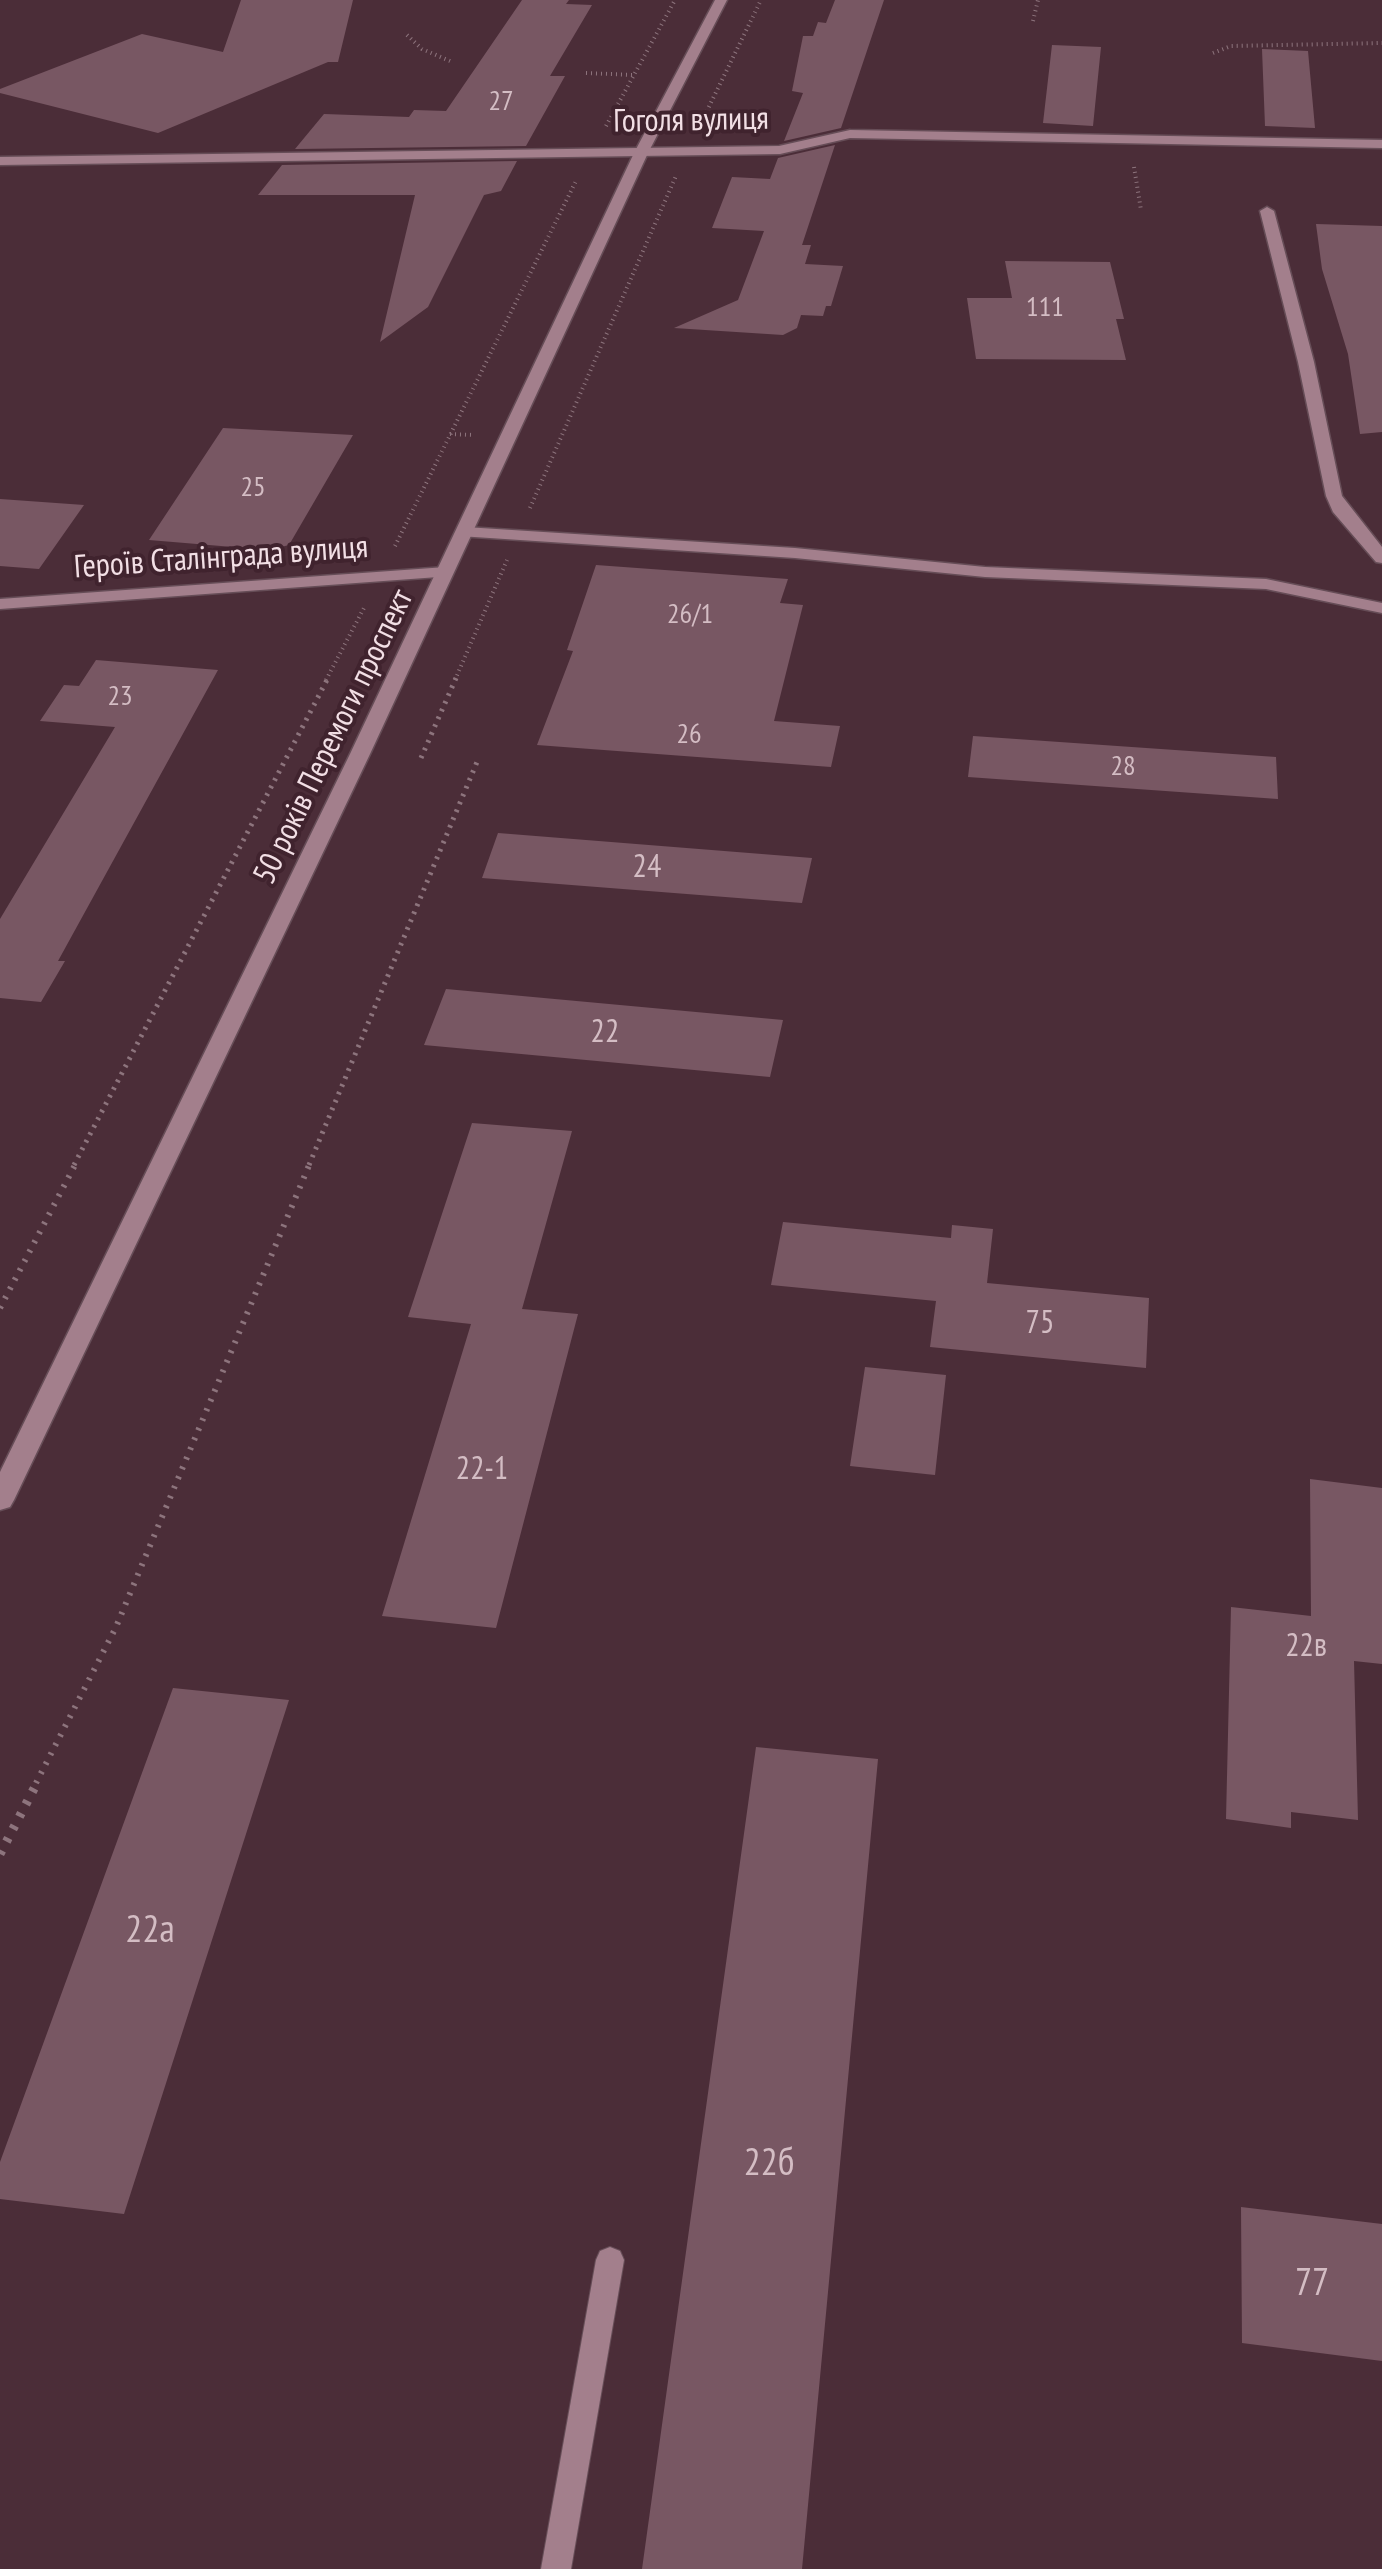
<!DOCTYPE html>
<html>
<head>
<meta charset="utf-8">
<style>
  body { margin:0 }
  canvas { display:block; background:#4b2d38 }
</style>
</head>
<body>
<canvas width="1382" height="2569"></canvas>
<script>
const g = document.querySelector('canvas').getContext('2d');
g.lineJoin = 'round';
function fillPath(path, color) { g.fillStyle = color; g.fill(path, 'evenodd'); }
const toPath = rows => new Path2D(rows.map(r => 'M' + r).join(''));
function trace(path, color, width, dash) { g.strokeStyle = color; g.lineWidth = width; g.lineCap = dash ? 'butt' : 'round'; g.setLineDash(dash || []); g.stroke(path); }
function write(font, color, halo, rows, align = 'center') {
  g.font = font + ' "PT Sans Narrow",sans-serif'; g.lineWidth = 8; g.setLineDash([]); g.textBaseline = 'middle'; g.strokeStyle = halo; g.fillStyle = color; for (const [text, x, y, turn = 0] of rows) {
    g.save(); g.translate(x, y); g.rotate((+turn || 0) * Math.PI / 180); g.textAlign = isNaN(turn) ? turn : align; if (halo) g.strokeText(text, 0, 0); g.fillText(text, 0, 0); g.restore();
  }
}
fillPath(toPath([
  [241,0,353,0,338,62,328,62,158,133,0,93,0,89,142,34,223,52],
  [522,0,569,0,566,4,592,5,550,76,565,76,526,146,295,149,324,114,409,117,414,110,446,111],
  [835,0,884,0,841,128,784,141,803,93,792,91,803,36,813,36,818,22,826,23],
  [1052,45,1101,47,1093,126,1043,123],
  [1262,49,1308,51,1315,128,1265,126],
  [835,145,802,245,811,245,805,264,843,266,831,306,826,306,823,316,801,315,797,328,783,335,674,328,738,300,764,231,712,228,732,177,770,179,778,158],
  [517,161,501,191,484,195,428,307,380,342,415,195,258,195,282,165],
  [1316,224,1382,226,1382,432,1360,434,1348,354,1322,269],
  [1005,261,1110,262,1124,319,1116,319,1126,360,976,359,967,298,1012,298],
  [223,428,353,435,289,545,269,550,149,540],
  [0,499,84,505,39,569,0,566],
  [596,565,788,579,780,603,803,605,774,721,840,726,831,767,537,745,573,651,567,650],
  [96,660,218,670,58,961,65,961,41,1002,0,998,0,919,115,727,40,721,64,685,79,686],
  [973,736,1276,757,1278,799,968,777],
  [498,833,812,858,802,903,482,878],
  [446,989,783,1020,770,1077,424,1045],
  [472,1123,572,1131,522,1309,578,1314,496,1628,382,1616,471,1324,408,1317],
  [783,1222,951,1238,952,1225,993,1229,987,1283,1149,1298,1146,1368,930,1347,936,1301,771,1285],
  [865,1367,946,1375,935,1475,850,1466],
  [1310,1479,1382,1488,1382,1664,1354,1661,1358,1820,1291,1812,1291,1828,1226,1819,1231,1607,1311,1616],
  [173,1688,289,1700,124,2214,0,2199,0,2162],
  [756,1747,878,1759,802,2569,642,2569],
  [1241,2207,1382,2224,1382,2361,1242,2343]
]), '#785763');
const service = toPath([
  [610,2247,620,2251,624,2260,571,2569,541,2569,596,2260,600,2251,610,2247]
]);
const minor = toPath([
  [850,130,1382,140,1382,148,850,138,780,154,0,165,0,157,779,146,850,130],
  [1267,207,1274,211,1314,362,1342,496,1382,547,1382,563,1376,562,1333,512,1326,496,1298,362,1260,211,1267,207],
  [465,527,795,548,985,567,1266,579,1382,603,1382,613,1266,589,985,577,795,558,459,536,459,528,465,527],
  [446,567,452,568,452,576,0,609,0,599,446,567]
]);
const secondary = toPath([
  [715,0,727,0,648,153,370,754,14,1500,10,1507,0,1510,0,1472,350,754,634,153,715,0]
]);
trace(service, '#664d57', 2);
trace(minor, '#664d57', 3);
trace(secondary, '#664d57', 3);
trace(toPath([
  [1033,21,1038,0],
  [407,35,422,49,450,61],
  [1213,53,1231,46,1382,43],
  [586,73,634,75],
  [700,125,761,0],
  [606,126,675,0],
  [1134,167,1141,210],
  [450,434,474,435],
  [530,508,676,176],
  [395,546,576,181],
  [326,680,365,606],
  [455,680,507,560]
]), '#8d747d', 4, [1, 4]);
trace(toPath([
  [421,758,456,678],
  [74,1165,328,678],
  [309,1165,477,762]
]), '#8d747d', 5, [2.5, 6]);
trace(toPath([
  [0,1308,76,1163],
  [36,1783,116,1627,310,1163]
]), '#8d747d', 6, [2.5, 8]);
trace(toPath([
  [0,1854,38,1781]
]), '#8d747d', 9, [4, 10]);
fillPath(service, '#a37f8c');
fillPath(minor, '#a37f8c');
fillPath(secondary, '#a37f8c');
write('28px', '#d4bdc4', null, [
  ["27",501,102],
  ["111",1045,308],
  ["25",253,488],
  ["26/1",690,615],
  ["23",120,697],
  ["26",689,735],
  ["28",1123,767]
]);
write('32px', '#f2dfe5', '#40232e', [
  ["Гоголя вулиця",691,121,-1],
  ["Героїв Сталінграда вулиця",221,558,-4],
  ["50 років Перемоги проспект",334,737,-64]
]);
write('32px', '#d4bdc4', null, [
  ["24",647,868],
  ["22",605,1033],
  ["75",1040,1324],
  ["22-1",482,1470],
  ["22в",1306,1647]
]);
write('38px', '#d4bdc4', null, [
  ["22а",150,1931],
  ["22б",769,2164],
  ["77",1312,2284]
]);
</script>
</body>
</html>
